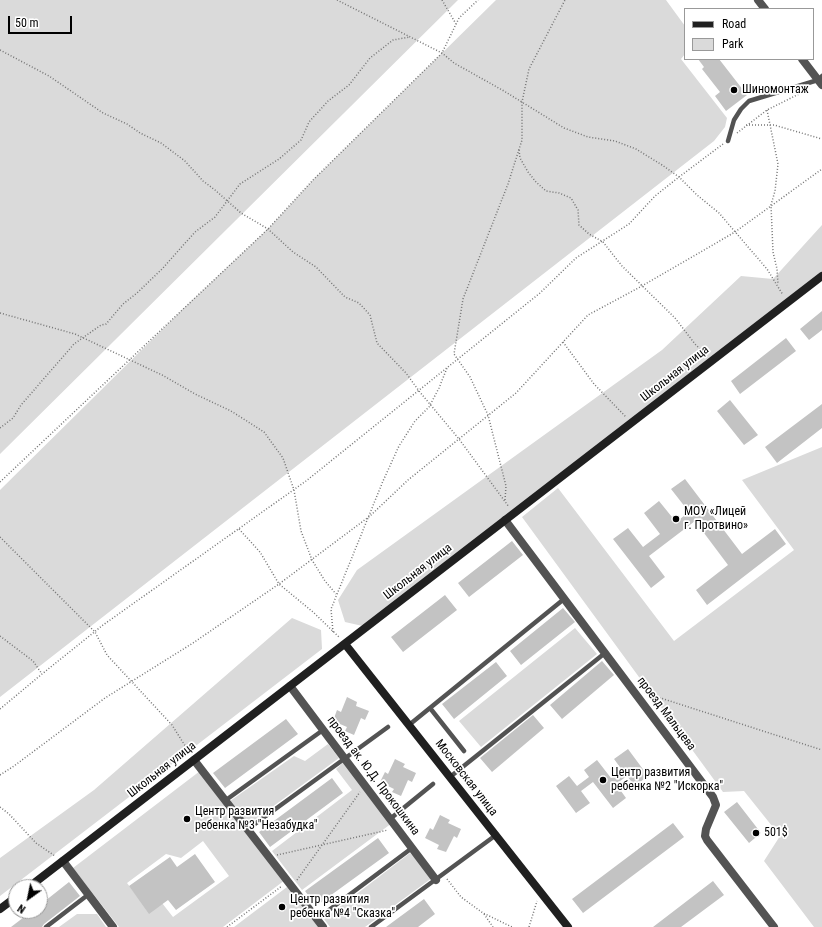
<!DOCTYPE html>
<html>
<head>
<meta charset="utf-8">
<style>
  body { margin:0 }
  #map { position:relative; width:822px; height:927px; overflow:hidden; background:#fff; font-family:"Roboto Condensed",sans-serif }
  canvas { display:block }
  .legend { position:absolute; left:684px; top:8px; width:130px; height:52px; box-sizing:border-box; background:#fff; border:1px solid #999; margin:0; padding:5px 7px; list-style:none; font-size:12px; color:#000 }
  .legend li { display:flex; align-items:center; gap:8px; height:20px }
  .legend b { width:20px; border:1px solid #999 }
  .north { position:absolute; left:8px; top:879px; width:40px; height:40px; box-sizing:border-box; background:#fff; border:1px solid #999; border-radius:50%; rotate:213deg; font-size:11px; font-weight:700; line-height:16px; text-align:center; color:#000 }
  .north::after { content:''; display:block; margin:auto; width:14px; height:18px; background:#000; clip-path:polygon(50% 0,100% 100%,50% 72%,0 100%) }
  .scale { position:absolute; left:8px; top:16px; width:64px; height:18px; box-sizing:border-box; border:2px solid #000; border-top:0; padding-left:5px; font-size:12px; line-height:14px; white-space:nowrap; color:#000; -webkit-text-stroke:3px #fff; paint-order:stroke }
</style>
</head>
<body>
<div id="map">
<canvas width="822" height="927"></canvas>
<ul class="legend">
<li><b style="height:5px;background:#202020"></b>Road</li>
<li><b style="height:11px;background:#dadada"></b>Park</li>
</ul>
<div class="north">N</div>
<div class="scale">50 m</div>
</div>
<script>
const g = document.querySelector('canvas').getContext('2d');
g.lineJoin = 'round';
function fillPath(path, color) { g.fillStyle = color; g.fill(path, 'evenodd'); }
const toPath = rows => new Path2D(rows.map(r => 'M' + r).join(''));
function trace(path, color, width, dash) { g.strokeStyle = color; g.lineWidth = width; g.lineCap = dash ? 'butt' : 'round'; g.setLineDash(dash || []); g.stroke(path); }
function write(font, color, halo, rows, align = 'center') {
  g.font = font + ' "Roboto Condensed",sans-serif'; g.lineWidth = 3.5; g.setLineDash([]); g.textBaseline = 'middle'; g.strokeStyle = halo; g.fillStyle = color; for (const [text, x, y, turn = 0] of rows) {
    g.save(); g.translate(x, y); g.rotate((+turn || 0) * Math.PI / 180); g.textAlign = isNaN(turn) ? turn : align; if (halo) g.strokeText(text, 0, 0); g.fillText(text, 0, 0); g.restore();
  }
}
fillPath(toPath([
  [0,0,458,0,0,454],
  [496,0,666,0,685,26,685,54,681,59,727,118,725,127,714,141,0,697,0,490,184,308,268,229,313,180],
  [822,225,822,272,566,469,367,627,345,622,338,600,357,570,662,350,741,276,773,279],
  [822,447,822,927,814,927,764,861,780,836,744,791,723,792,522,517,558,488,674,641,794,550,742,480],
  [292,618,321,630,322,649,0,896,0,858,94,790],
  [575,628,597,654,481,747,459,721],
  [328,744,339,758,249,824,230,801,294,756,305,761],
  [345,761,392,823,302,890,272,851,352,790,336,769],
  [200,771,285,880,223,927,119,927,73,868],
  [203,841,229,876,173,917,162,903,149,912,127,883,166,854,181,858],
  [410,853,420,862,432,878,365,927,330,927,324,919],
  [287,887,318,927,234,927],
  [77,914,97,914,106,927,59,927]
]), '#dadada');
fillPath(toPath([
  [698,59,719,59,747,95,726,111,715,96,720,92,702,69,704,67],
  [822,311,822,330,809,340,800,329],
  [786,338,796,351,740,394,731,381],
  [730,400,758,435,744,445,717,411],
  [822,404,822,428,777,463,765,447],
  [685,479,742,554,775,529,786,544,707,605,696,590,728,565,695,521,649,556,665,577,651,588,613,539,628,528,643,547,660,534,644,513,659,501,676,522,689,512,671,489],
  [512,541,523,555,469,597,458,583],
  [445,595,457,610,403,652,391,637],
  [563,608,575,622,521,665,510,651],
  [602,661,614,675,562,719,550,705],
  [496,662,507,676,454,719,442,704],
  [347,697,357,702,356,706,369,711,365,720,361,718,354,735,345,731,347,727,333,721,337,710,341,712],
  [533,715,544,728,492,772,480,758],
  [286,719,298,734,225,788,213,773],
  [628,749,648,776,635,786,627,776,616,784,626,798,613,808,593,782,581,791,590,803,576,813,556,786,569,776,577,786,589,777,584,770,597,760,611,778,622,770,614,759],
  [395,759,405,764,403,767,416,773,412,782,408,780,401,796,392,792,394,789,380,782,385,772,388,774],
  [332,778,343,793,270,847,259,832],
  [737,802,761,833,749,843,724,812],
  [440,815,450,820,448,823,461,829,457,838,454,836,446,852,437,849,439,845,425,838,430,828,433,830],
  [673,823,684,837,583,913,572,899],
  [378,838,389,853,316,906,305,891],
  [195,854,215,882,176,910,168,900,149,914,129,886,170,857,177,867],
  [713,881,724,895,681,927,653,927],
  [69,882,80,896,44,924,42,927,11,927,32,911,40,911,40,905],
  [424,899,435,914,418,927,386,927]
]), '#c3c3c3');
trace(toPath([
  [337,0,442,53,454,63,504,91,564,128,588,137,615,141,636,149,662,165,679,177,697,195,719,213,767,269,783,295],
  [442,0,456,24],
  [0,50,49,76,103,113,127,124,140,133,161,143,185,161,203,181,215,190,241,213,268,229,293,252,316,267,345,297,359,303,370,315,377,343,406,373,419,391,459,439,509,507],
  [767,110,778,164,775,191,771,205,773,252,777,269,778,284],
  [746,125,774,125,822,139],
  [737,133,767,110,805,91],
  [519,150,520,158,528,172,536,182,546,191,559,193,571,198,578,210,579,225,589,234,603,242,622,266,675,318,695,344,706,355],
  [0,313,75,334,162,375,195,394,231,411,264,432,283,458,294,490,301,531,312,560,325,581,336,594],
  [563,342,594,384,626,417],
  [0,428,13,418,21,405,74,344,101,325,106,324,123,304,137,293,163,268,195,232,215,217,240,184,279,159,301,140,309,122,328,101,349,85,370,58,393,40,410,37],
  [0,482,268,229,313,180,442,53,459,18,478,0],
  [505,500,506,486,488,415,470,377,454,354,463,299,508,184,522,140,522,102,529,69,565,0],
  [239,529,260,552,279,584,370,516,408,480,516,393,588,315,642,286,735,232,822,169],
  [0,537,95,632,107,655,172,725,189,752],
  [333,632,331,609,383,481,399,446,415,421,429,407,439,388,447,368],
  [0,636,33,661,42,674],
  [645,693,822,750],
  [0,709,42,674,103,625,306,481,540,293,576,258,629,224,655,196,679,177,723,144],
  [0,775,14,766,105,698,193,643,279,584,313,612,340,638],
  [0,807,9,814,36,843,55,856],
  [277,855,388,830],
  [447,879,461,897,483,913,512,927],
  [297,880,360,792],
  [484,914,493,927],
  [227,927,282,886],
  [529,927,537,901]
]), '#757575', 1.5, [1, 2]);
trace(toPath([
  [728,141,734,120,741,109,749,101,818,80,822,76],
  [430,708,464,751],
  [409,725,564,599],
  [450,777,605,653],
  [226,800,323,730],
  [390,819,433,784],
  [248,829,388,727],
  [317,919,412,848],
  [46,927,89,894],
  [371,927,496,835]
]), '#535353', 4.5);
trace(toPath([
  [758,0,765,9],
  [802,59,822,85],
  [505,520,713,797,716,805,706,829,705,836,707,840,774,927],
  [290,686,436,880],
  [194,760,323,927],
  [63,861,113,927]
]), '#535353', 8);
trace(toPath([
  [345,644,568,927],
  [29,887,822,276],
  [0,909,16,897]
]), '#202020', 8);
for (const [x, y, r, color] of [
  [734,90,4,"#000"],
  [676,519,4,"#000"],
  [603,780,4,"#000"],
  [187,819,4,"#000"],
  [756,833,4,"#000"],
  [282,907,4,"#000"]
]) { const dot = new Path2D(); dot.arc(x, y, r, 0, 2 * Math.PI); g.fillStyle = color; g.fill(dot); trace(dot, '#fff', 1.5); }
write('12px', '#000', '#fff', [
  ["Шиномонтаж",742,90],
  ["МОУ «Лицей",684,512],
  ["г. Протвино»",684,526],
  ["Центр развития",611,773],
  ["ребенка №2 \"Искорка\"",611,787],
  ["Центр развития",195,812],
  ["ребенка №3 \"Незабудка\"",195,826],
  ["501$",764,833],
  ["Центр развития",290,900],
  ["ребенка №4 \"Сказка\"",290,914]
], 'left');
write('12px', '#000', '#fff', [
  ["Школьная улица",675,374,-38],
  ["Школьная улица",418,572,-38],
  ["проезд Мальцева",666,714,53],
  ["Школьная улица",162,770,-38],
  ["проезд ак. Ю.Д. Прокошкина",373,776,53],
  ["Московская улица",466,778,52]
]);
</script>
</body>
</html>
